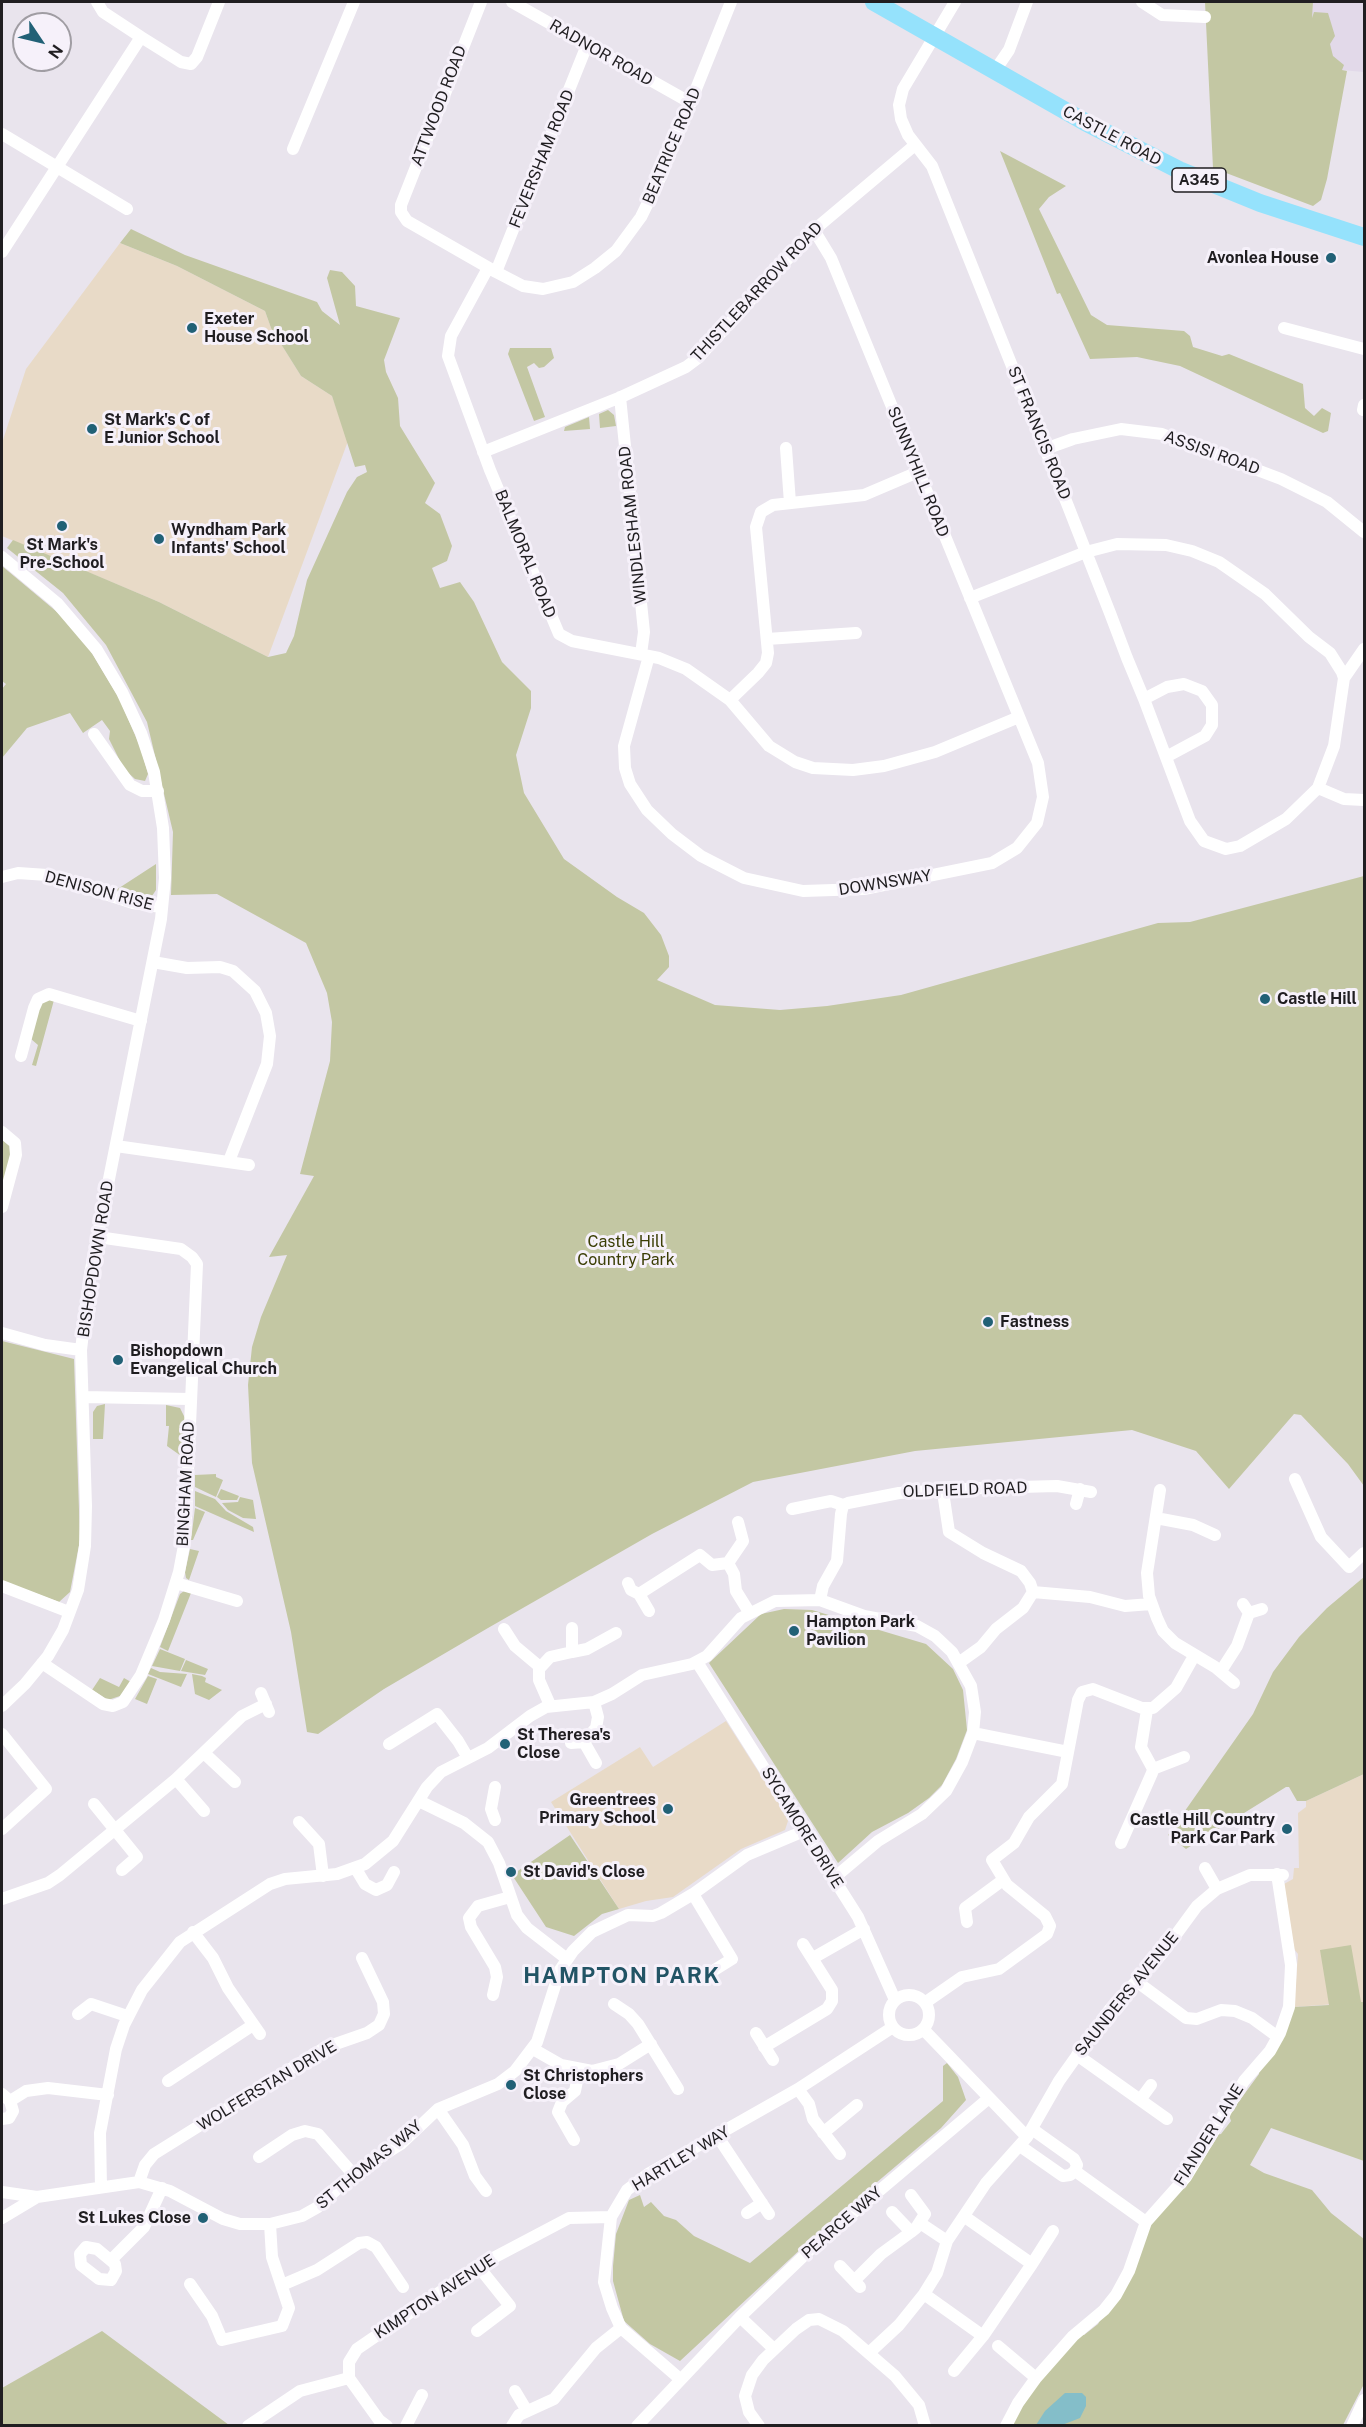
<!DOCTYPE html>
<html>
<head>
<meta charset="utf-8">
<style>
  body { margin:0 }
  #map { position:relative; width:1366px; height:2427px; overflow:hidden; background:#e9e4ed; font-family:"Public Sans",sans-serif }
  canvas { display:block }
  .frame { position:absolute; inset:0; border:3px solid #201e21; pointer-events:none }
  .north { position:absolute; left:12px; top:12px; width:60px; height:60px; box-sizing:border-box; background:#f6f1fa; border:2px solid #a09da3; border-radius:50%; rotate:125deg; font-size:16px; font-weight:700; line-height:24px; text-align:center; color:#201e21 }
  .north::after { content:''; display:block; margin:auto; width:21px; height:27px; background:#216176; clip-path:polygon(50% 0,100% 100%,50% 72%,0 100%) }
</style>
</head>
<body>
<div id="map">
<canvas width="1366" height="2427"></canvas>
<div class="frame"></div>
<div class="north">N</div>
</div>
<script>
const g = document.querySelector('canvas').getContext('2d');
g.lineJoin = 'round';
function fillPath(path, color) { g.fillStyle = color; g.fill(path, 'evenodd'); }
const toPath = rows => new Path2D(rows.map(r => 'M' + r).join(''));
function trace(path, color, width, dash) { g.strokeStyle = color; g.lineWidth = width; g.lineCap = dash ? 'butt' : 'round'; g.setLineDash(dash || []); g.stroke(path); }
function write(font, color, halo, rows, align = 'center') {
  g.font = font + ' "Public Sans",sans-serif'; g.lineWidth = 6; g.setLineDash([]); g.textBaseline = 'middle'; g.strokeStyle = halo; g.fillStyle = color; for (const [text, x, y, turn = 0] of rows) {
    g.save(); g.translate(x, y); g.rotate((+turn || 0) * Math.PI / 180); g.textAlign = isNaN(turn) ? turn : align; if (halo) g.strokeText(text, 0, 0); g.fillText(text, 0, 0); g.restore();
  }
}
fillPath(toPath([
  [1313,2,1364,2,1364,72,1307,67]
]), '#e2d9e9');
fillPath(toPath([
  [120,243,177,266,265,311,271,328,301,376,332,396,348,441,268,657,159,602,2,536,2,443,26,369],
  [726,1721,786,1815,788,1821,785,1830,741,1849,673,1897,646,1901,619,1909,551,1802,640,1747,653,1767],
  [1364,1774,1364,2002,1294,2007,1298,1954,1294,1949,1284,1884,1293,1879,1294,1868,1299,1868,1298,1813,1306,1807,1306,1801]
]), '#e8dac7');
fillPath(toPath([
  [1205,2,1313,2,1312,18,1314,12,1328,13,1335,36,1330,44,1333,56,1344,65,1342,70,1347,71,1327,179,1321,200,1313,206,1213,168],
  [1000,151,1066,186,1049,197,1039,209,1091,315,1107,325,1184,331,1190,336,1193,347,1222,356,1229,354,1303,384,1305,408,1314,416,1322,408,1331,413,1328,431,1323,433,1180,366,1137,357,1090,359,1060,293,1057,294],
  [131,229,185,255,317,302,322,311,340,325,327,278,330,270,342,272,355,286,356,306,400,318,384,360,386,372,398,398,400,426,435,483,425,503,440,514,452,546,447,561,432,568,440,588,460,582,474,602,502,662,531,691,531,708,516,755,524,793,564,859,617,897,644,913,661,935,669,956,669,967,657,980,715,1005,780,1010,827,1006,901,995,1158,923,1190,922,1364,876,1364,1486,1348,1464,1301,1415,1294,1414,1229,1489,1196,1451,1132,1430,915,1451,753,1482,652,1534,488,1628,384,1689,318,1734,307,1732,291,1632,252,1463,248,1385,252,1347,261,1317,287,1255,269,1257,314,1176,300,1174,330,1061,332,1022,327,993,306,943,217,894,171,895,173,832,147,722,106,645,63,593,7,548,13,540,159,602,268,657,286,653,294,636,307,580,347,492,357,477,367,472,365,465,355,467,332,396,301,376,271,328,265,311,177,266,120,243],
  [510,348,551,348,554,358,544,367,539,368,534,363,527,367,545,417,534,421,508,354],
  [608,410,614,415,616,426,600,428,599,414],
  [589,417,590,429,564,431,565,427],
  [2,566,63,617,90,650,120,700,141,749,148,774,145,781,135,779,124,769,109,739,110,731,102,720,83,733,70,713,27,728,2,758,2,689,6,684,2,681],
  [156,864,156,890,152,896,140,898,116,890],
  [44,1000,54,1000,36,1066,32,1065,38,1045,31,1039,40,1004],
  [2,1135,12,1148,2,1200],
  [2,1341,74,1359,80,1540,70,1592,59,1602,2,1581],
  [105,1404,103,1439,93,1439,93,1412,97,1406],
  [166,1405,180,1408,185,1418,184,1458,167,1446,169,1426,166,1426],
  [216,1474,216,1477,223,1480,216,1497,195,1487,195,1475],
  [221,1489,239,1496,237,1500,221,1500,217,1497],
  [195,1491,215,1499,226,1511,253,1527,254,1532,195,1506],
  [240,1497,253,1500,256,1519,243,1518,228,1510,222,1503,238,1502],
  [195,1508,205,1512,193,1540,191,1540],
  [190,1549,199,1551,189,1580,186,1578,185,1572],
  [1364,1577,1364,1774,1306,1801,1297,1801,1289,1787,1286,1787,1186,1849,1168,1835,1253,1714,1273,1672,1299,1637,1327,1608],
  [184,1591,191,1593,168,1651,160,1647,180,1594],
  [784,1609,812,1610,926,1644,953,1669,963,1690,967,1730,956,1759,942,1785,929,1798,908,1813,872,1832,838,1863,709,1663,761,1614],
  [160,1649,185,1659,180,1671,152,1666],
  [186,1660,208,1669,205,1675,181,1671],
  [151,1668,160,1672,187,1674,181,1687,148,1674],
  [192,1674,202,1676,206,1678,205,1682,222,1690,209,1700,195,1694],
  [148,1676,157,1679,147,1704,135,1699],
  [100,1678,119,1687,124,1678,131,1682,123,1695,108,1700,92,1690],
  [570,1835,619,1909,602,1914,574,1936,546,1927,512,1875],
  [1351,1945,1361,2002,1364,2002,1364,2161,1271,2128,1250,2165,1264,2173,1312,2190,1331,2213,1364,2239,1364,2384,1343,2425,1009,2426,1042,2378,1079,2334,1084,2335,1098,2324,1144,2233,1216,2135,1221,2134,1231,2121,1229,2115,1259,2074,1259,2068,1294,2007,1329,2005,1320,1950],
  [947,2063,958,2077,966,2100,941,2128,831,2221,680,2361,650,2344,624,2321,613,2281,613,2266,616,2234,629,2200,640,2195,644,2207,651,2202,664,2216,676,2220,694,2236,750,2263,943,2101,943,2066],
  [102,2331,229,2425,2,2425,2,2388]
]), '#c3c7a3');
fillPath(toPath([
  [1065,2393,1082,2393,1086,2397,1086,2406,1080,2418,1062,2425,1036,2425,1045,2411]
]), '#84bec9');
trace(toPath([
  [97,2,103,12,141,37],
  [481,2,401,205,401,212,407,221,496,272,523,286,543,289,573,282,595,268,616,251,641,217,661,176,731,2],
  [512,2,691,103],
  [955,2,903,89,899,105,901,119,908,135,932,166,1068,506,1086,552,1110,613,1127,658,1144,699,1190,821,1204,841,1226,849,1240,846,1286,819,1318,788,1334,746,1344,678,1342,672,1330,653,1309,637,1265,594,1219,562,1192,551,1166,545,1117,544,1086,552,970,598],
  [1142,2,1162,15,1205,17],
  [996,69,1009,50,1027,2],
  [2,134,127,209],
  [293,149,354,2],
  [2,252,141,37,181,62,191,64,197,57,219,2],
  [488,268,451,336,448,356,490,470,559,634,572,641,659,658,686,669,730,700,769,746,795,762,813,768,853,770,884,766,935,752,1019,717],
  [496,272,587,45],
  [1284,328,1364,349],
  [620,397,644,632,641,654],
  [1363,410,1364,405],
  [786,448,790,503],
  [1045,449,1073,439,1121,429,1162,434,1281,479,1327,502,1364,532],
  [483,452,621,397,686,367,698,358,814,230,915,145],
  [2,557,57,603,97,650,122,692,141,733,154,772,163,828,165,878,161,919,90,1274,81,1350,86,1506,85,1546,78,1590,63,1630,48,1656,25,1684,2,1706],
  [767,639,856,633],
  [649,656,624,746,625,768,630,784,647,810,672,834,701,856,744,878,803,891,864,889,992,863,1017,848,1037,823,1043,797,1038,763,831,258,814,230],
  [1344,678,1364,649],
  [1144,699,1167,687,1184,684,1202,691,1212,705,1212,725,1205,736,1166,757],
  [730,700,758,673,766,663,768,653,756,527,761,512,773,505,864,495,918,472],
  [94,734,130,785,142,791,158,791],
  [1318,788,1344,799,1364,800],
  [2,877,18,873,47,875,133,903,161,907],
  [153,962,187,968,220,967,233,971,255,991,266,1013,270,1036,267,1064,229,1161],
  [21,1056,34,1008,38,999,49,994,141,1021],
  [2,1132,15,1143,16,1155,2,1207],
  [116,1146,249,1165],
  [2,1333,45,1345,81,1350],
  [84,1397,190,1399],
  [1295,1479,1321,1537,1349,1567,1364,1553],
  [1160,1490,1147,1573,1149,1596,1157,1618,1163,1631,1175,1643,1215,1667,1234,1683],
  [943,1492,949,1532,983,1553,1021,1571,1030,1583,1033,1592],
  [1076,1504,1080,1489],
  [792,1509,831,1501,843,1505],
  [1156,1518,1193,1525,1215,1535],
  [738,1522,743,1541,728,1563,734,1574,736,1591,749,1612],
  [176,1583,237,1601],
  [628,1583,631,1590,639,1594,649,1611],
  [2,1586,69,1612],
  [639,1594,700,1555,712,1565,728,1563],
  [820,1600,823,1586,837,1561,841,1514,843,1505,848,1503,899,1493,982,1488,1057,1486,1091,1492],
  [1243,1604,1249,1613,1262,1609],
  [504,1629,515,1646,540,1667],
  [572,1652,587,1649,616,1633],
  [697,1662,858,1917,895,2000],
  [960,1662,981,1647,996,1629,1023,1608,1033,1592,1090,1597,1125,1606,1151,1604],
  [42,1663,103,1704,113,1706,123,1702,141,1675,164,1620,179,1572,185,1540,197,1264,192,1257,181,1249,98,1237],
  [1221,1671,1237,1646,1249,1613],
  [261,1693,269,1712],
  [550,1705,539,1680,539,1669,550,1657,572,1652,572,1628],
  [973,1733,1068,1752],
  [2,1734,46,1789,2,1829],
  [584,1742,596,1763],
  [571,1743,584,1742,596,1728,598,1717,594,1702],
  [389,1744,437,1714,458,1741,468,1758],
  [204,1753,235,1782],
  [1153,1769,1184,1757],
  [176,1779,204,1811],
  [419,1801,464,1823,488,1842,499,1863,517,1915,527,1928,567,1959],
  [94,1804,137,1857,122,1870],
  [495,1820,491,1809,495,1787],
  [299,1822,319,1844,323,1876],
  [1121,1843,1152,1773,1153,1769,1141,1747,1147,1710],
  [356,1869,365,1884,376,1890,387,1885,394,1872],
  [1217,1889,1250,1875,1283,1875],
  [693,1894,732,1959,708,1974],
  [2,1899,48,1883,60,1875,176,1779,242,1716,266,1704],
  [967,1922,965,1908,1003,1880],
  [193,1932,213,1958,228,1988,260,2034],
  [813,1958,864,1929],
  [1136,1981,1186,2018,1197,2019,1221,2010,1235,2011,1252,2018,1278,2037],
  '889 2015a20 20 0 1 1 40 0a20 20 0 1 1-40 0Z',
  [493,1995,497,1977,495,1967,471,1927,469,1918,478,1906,510,1897],
  [926,2002,962,1977,999,1969,1047,1934,1050,1926,1045,1916,1007,1885,992,1860,1014,1843,1029,1817,1062,1784,1078,1700,1082,1692,1093,1689,1142,1708,1153,1708,1176,1688,1194,1656],
  [614,2004,629,2014,638,2024,678,2089],
  [78,2014,91,2004,127,2016],
  [923,2029,1027,2137],
  [756,2033,773,2060],
  [764,2047,827,2009,832,2001,832,1990,803,1944],
  [533,2049,561,2065,592,2071,619,2064,651,2044],
  [1077,2055,1167,2119],
  [168,2081,253,2025],
  [798,2089,809,2104,813,2119,840,2154],
  [2,2094,10,2101,13,2111,9,2118,2,2119],
  [1140,2100,1151,2085],
  [10,2101,26,2091,48,2088,108,2095],
  [438,2109,463,2145,475,2176,486,2191],
  [823,2133,857,2105],
  [718,2137,769,2214],
  [574,2140,558,2112,562,2102,575,2091,579,2071],
  [1020,2146,1063,2176,1070,2175,1075,2171,1077,2165,1074,2159,1032,2129],
  [259,2157,292,2135,305,2131,318,2134,353,2174],
  [1075,2171,1146,2222],
  [139,2182,145,2165,154,2154,324,2048,367,2033,379,2025,384,2014,383,2002,362,1958],
  [101,2187,100,2133,116,2049,124,2025,142,1990,180,1942,270,1884,285,1879,337,1874,365,1864,393,1841,427,1787,441,1772,488,1748,530,1716,546,1707,594,1702,612,1694,642,1675,692,1664,707,1656,741,1618,775,1601,820,1600,864,1616,917,1626,935,1636,952,1652,971,1686,975,1712,973,1733,962,1762,946,1791,922,1814,878,1841,834,1878],
  [2,2192,37,2197,139,2182,170,2191,223,2219,240,2224,270,2224,302,2216,318,2207,353,2174,401,2144,438,2109,498,2084,515,2071,537,2042,560,1970,573,1951,592,1932,628,1915,653,1916,661,1913,693,1894,747,1855,804,1831],
  [892,2212,911,2232,916,2228,925,2214,911,2195],
  [747,2213,762,2203],
  [2,2218,37,2197],
  [920,2223,947,2241],
  [86,2247,97,2249,115,2264,116,2271,111,2280,99,2279,81,2265,80,2254,86,2247],
  [111,2260,144,2227,162,2188],
  [1032,2264,1053,2231],
  [840,2266,860,2287],
  [854,2281,881,2254,911,2232],
  [190,2284,212,2316,222,2340,282,2326,289,2308,272,2257,270,2224],
  [282,2285,317,2270,359,2243,367,2242,376,2247,403,2287],
  [924,2294,983,2336],
  [740,2317,774,2349],
  [477,2331,510,2306,478,2266],
  [998,2346,1036,2378],
  [870,2352,899,2325,924,2294,937,2273,947,2241,986,2183,1027,2137,1059,2081,1110,2009,1161,1955,1197,1906,1217,1889,1205,1868],
  [954,2371,983,2336,1032,2264,965,2217],
  [349,2378,349,2362,357,2349,478,2266,569,2218,611,2217],
  [349,2378,379,2420,387,2426],
  [680,2379,621,2328,612,2308,604,2282,611,2217,627,2190,648,2174,798,2089,893,2027],
  [515,2391,527,2411],
  [248,2426,300,2391,349,2378],
  [406,2426,422,2395],
  [512,2426,519,2415,554,2399,596,2348,621,2328],
  [637,2426,740,2317,814,2246,989,2098],
  [759,2426,749,2412,745,2396,752,2375,763,2360,796,2329,809,2320,819,2319,843,2331,895,2376,919,2405,925,2426],
  [1006,2426,1018,2403,1036,2378,1073,2336,1104,2310,1116,2295,1129,2271,1146,2222,1186,2177,1244,2081,1270,2051,1280,2033,1289,2007,1291,1965,1277,1874],
  [1352,2426,1364,2400]
]), '#fff', 12);
trace(toPath([
  [874,2,1085,122,1179,170,1260,203,1364,237]
]), '#95e2fc', 18);
for (const [x, y, r, color] of [
  [1331,258,6,"#216176"],
  [192,328,6,"#216176"],
  [92,429,6,"#216176"],
  [62,526,6,"#216176"],
  [159,539,6,"#216176"],
  [1265,999,6,"#216176"],
  [988,1322,6,"#216176"],
  [118,1360,6,"#216176"],
  [794,1631,6,"#216176"],
  [505,1744,6,"#216176"],
  [668,1809,6,"#216176"],
  [1287,1829,6,"#216176"],
  [511,1872,6,"#216176"],
  [511,2085,6,"#216176"],
  [203,2218,6,"#216176"]
]) { const dot = new Path2D(); dot.arc(x, y, r, 0, 2 * Math.PI); g.fillStyle = color; g.fill(dot); trace(dot, '#f6f1fa', 2); }
for (const [x, y, w] of [
  [1199,180,54]
]) { const box = new Path2D(); box.roundRect(x - w / 2, y - 12, w, 24, 4.5); g.fillStyle = '#f6f1fa'; g.fill(box); trace(box, '#201e21', 1.5); }
write('bold 15px', '#201e21', null, [
  ["A345",1199,180]
]);
write('16px', '#201e21', '#f6f1fa', [
  ["RADNOR ROAD",601,53,30],
  ["ATTWOOD ROAD",439,106,-69],
  ["CASTLE ROAD",1112,136,28],
  ["BEATRICE ROAD",672,146,-67],
  ["FEVERSHAM ROAD",542,159,-68],
  ["THISTLEBARROW ROAD",757,292,-47],
  ["ST FRANCIS ROAD",1039,433,68],
  ["ASSISI ROAD",1212,453,20],
  ["SUNNYHILL ROAD",918,472,68],
  ["WINDLESHAM ROAD",633,525,-96],
  ["BALMORAL ROAD",525,554,68],
  ["DOWNSWAY",885,883,-9],
  ["DENISON RISE",99,891,15],
  ["BISHOPDOWN ROAD",96,1259,-81],
  ["BINGHAM ROAD",186,1484,-87],
  ["OLDFIELD ROAD",965,1490,-2],
  ["SYCAMORE DRIVE",802,1828,58],
  ["SAUNDERS AVENUE",1127,1994,-51],
  ["WOLFERSTAN DRIVE",267,2086,-31],
  ["FIANDER LANE",1209,2135,-58],
  ["HARTLEY WAY",681,2159,-31],
  ["ST THOMAS WAY",369,2165,-39],
  ["PEARCE WAY",842,2223,-41],
  ["KIMPTON AVENUE",435,2297,-33]
]);
write('bold 16px', '#201e21', '#f6f1fa', [
  ["Avonlea House",1319,258,"right"],
  ["Exeter",204,319],
  ["House School",204,337],
  ["St Mark's C of",104,420],
  ["E Junior School",104,438],
  ["Wyndham Park",171,530],
  ["Infants' School",171,548],
  ["St Mark's",62,545,"center"],
  ["Pre-School",62,563,"center"],
  ["Castle Hill",1277,999],
  ["Fastness",1000,1322],
  ["Bishopdown",130,1351],
  ["Evangelical Church",130,1369],
  ["Hampton Park",806,1622],
  ["Pavilion",806,1640],
  ["St Theresa's",517,1735],
  ["Close",517,1753],
  ["Greentrees",656,1800,"right"],
  ["Primary School",656,1818,"right"],
  ["Castle Hill Country",1275,1820,"right"],
  ["Park Car Park",1275,1838,"right"],
  ["St David's Close",523,1872],
  ["St Christophers",523,2076],
  ["Close",523,2094],
  ["St Lukes Close",191,2218,"right"]
], 'left');
write('16px', '#3b3e05', '#f6f1fa', [
  ["Castle Hill",626,1242],
  ["Country Park",626,1260]
]);
g.letterSpacing = '1.5px';
write('bold 22px', '#225465', '#f6f1fa', [
  ["HAMPTON PARK",622,1976]
]);
g.letterSpacing = '0px';
</script>
</body>
</html>
